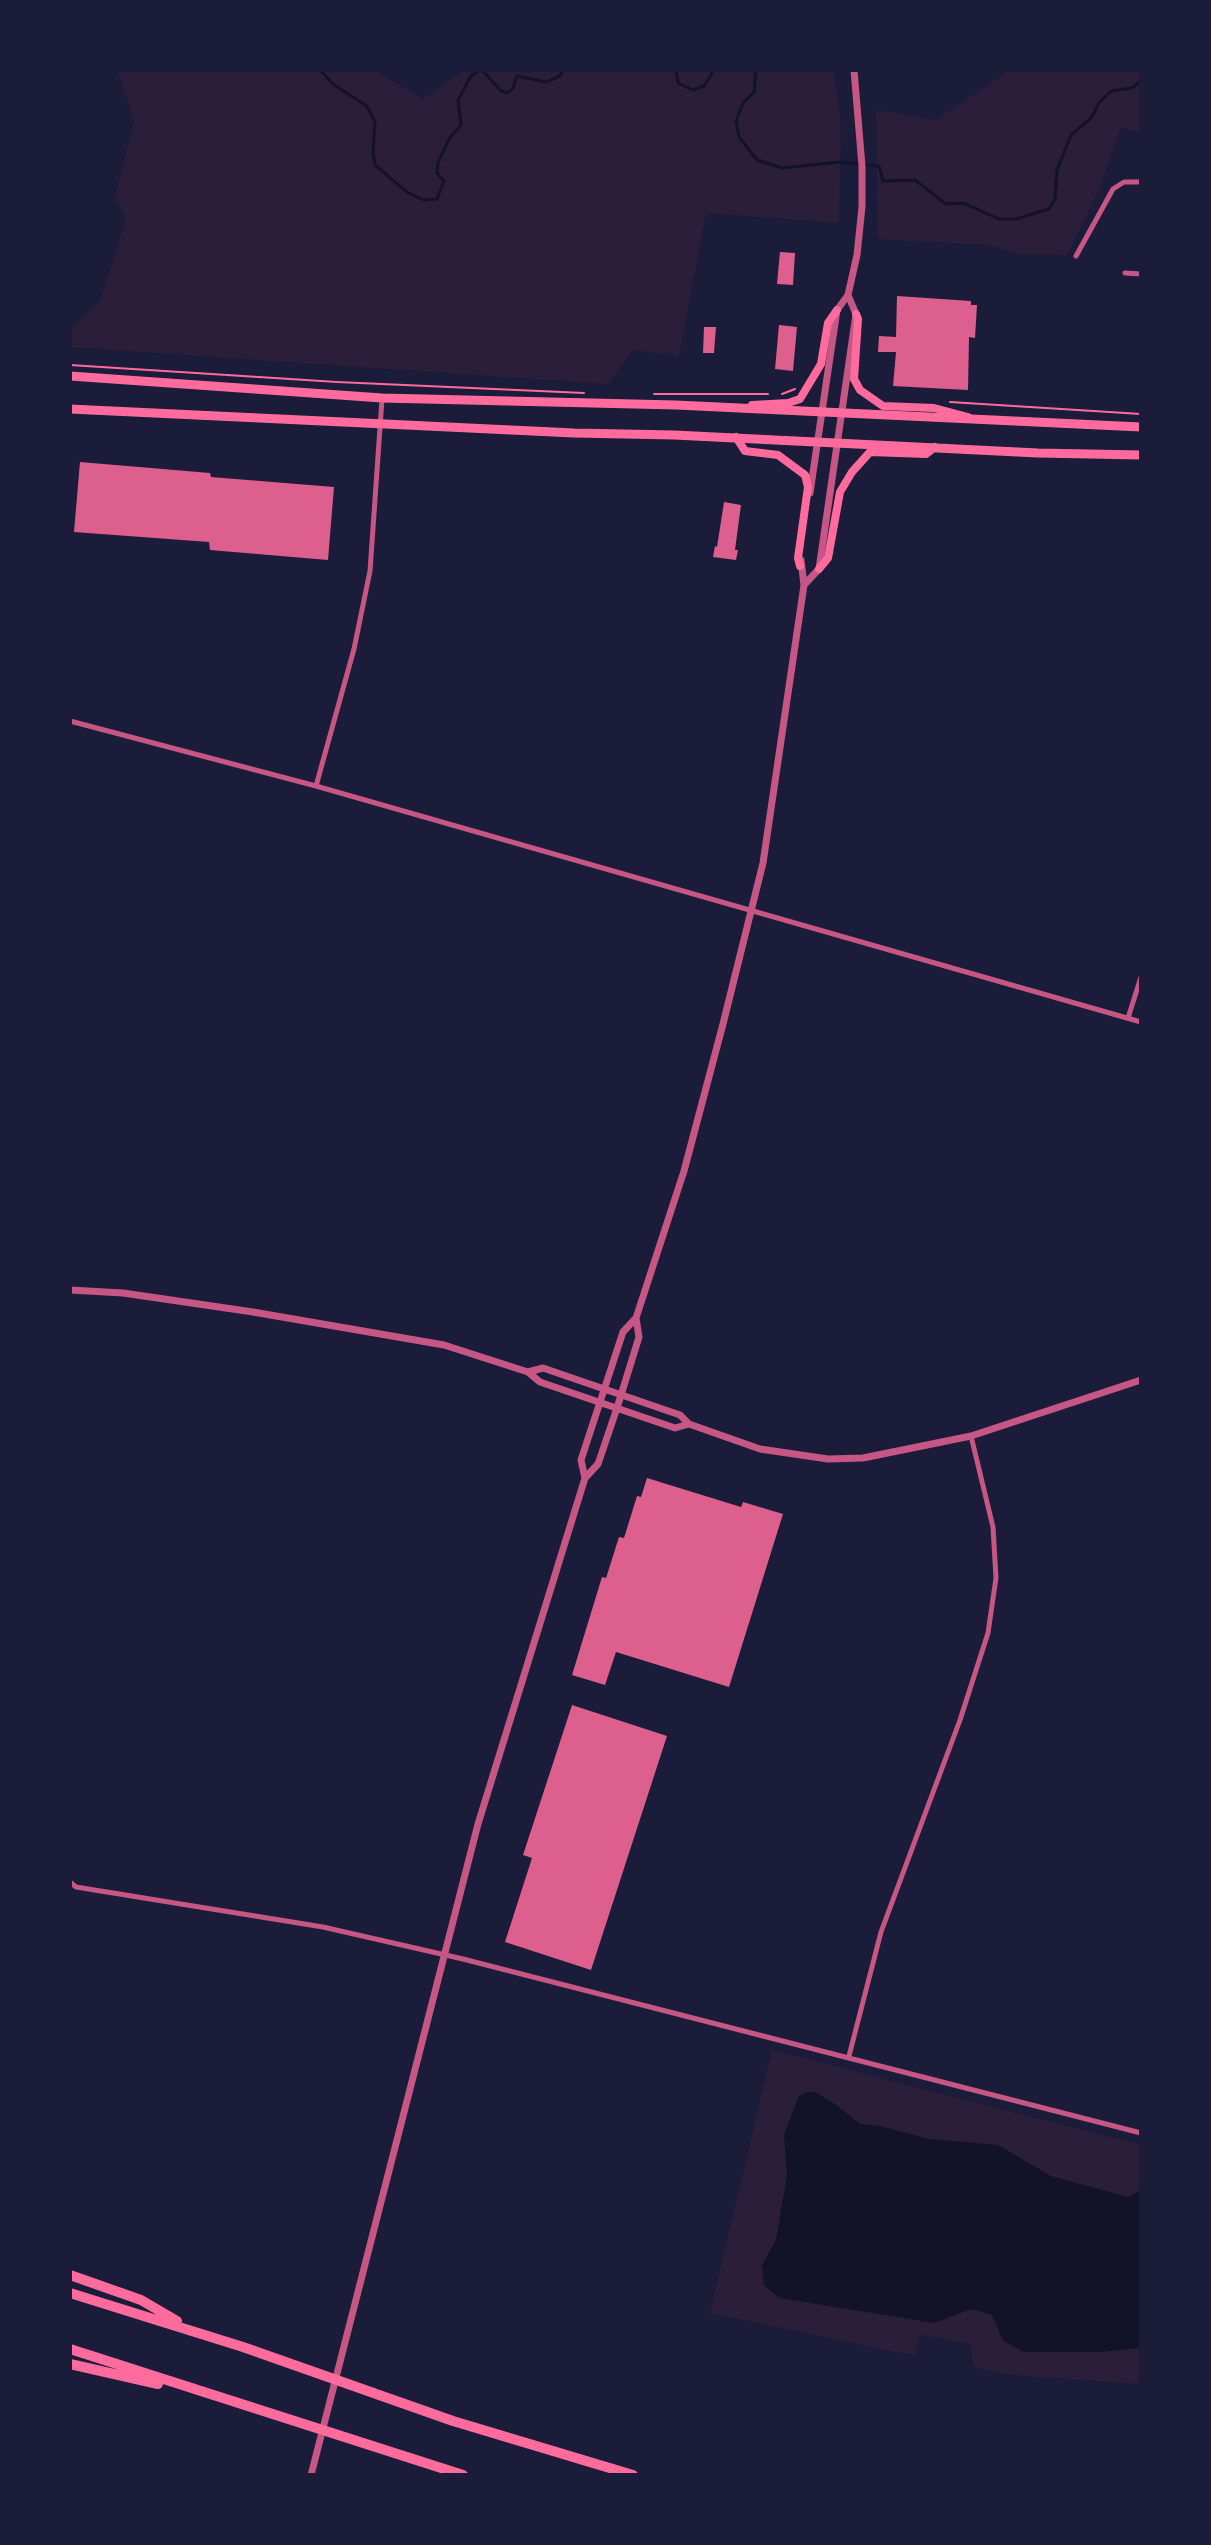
<!DOCTYPE html>
<html>
<head>
<meta charset="utf-8">
<style>
  body { margin:0 }
  #map { position:relative; width:1211px; height:2545px; overflow:hidden; background:#1b1b3a; font-family:Cabin,sans-serif }
  canvas { display:block }
  .frame { position:absolute; inset:0; border:72px solid #1b1b3a; pointer-events:none }
</style>
</head>
<body>
<div id="map">
<canvas width="1211" height="2545"></canvas>
<div class="frame"></div>
</div>
<script>
const g = document.querySelector('canvas').getContext('2d');
g.lineJoin = 'round';
function fillPath(path, color) { g.fillStyle = color; g.fill(path, 'evenodd'); }
const toPath = rows => new Path2D(rows.map(r => 'M' + r).join(''));
function trace(path, color, width, dash) { g.strokeStyle = color; g.lineWidth = width; g.lineCap = dash ? 'butt' : 'round'; g.setLineDash(dash || []); g.stroke(path); }
fillPath(toPath([
  [117,70,374,70,423,99,465,70,834,70,841,125,839,223,706,213,679,356,633,350,608,384,70,347,70,329,100,301,126,219,115,196,134,120],
  [1004,70,1141,70,1141,134,1121,127,1100,187,1067,255,1018,254,989,245,878,239,876,110,936,120,1002,76],
  [772,2050,1141,2145,1141,2384,1012,2375,973,2367,971,2344,920,2335,915,2356,710,2313]
]), '#2a1e3b');
fillPath(toPath([
  [807,2092,815,2092,835,2104,860,2124,880,2126,929,2139,998,2145,1051,2176,1128,2197,1141,2190,1141,2348,1099,2352,1024,2352,1003,2341,992,2315,971,2309,935,2323,779,2298,764,2285,762,2265,776,2240,787,2175,784,2134,799,2096]
]), '#12122b');
trace(toPath([
  [317,70,322,72,334,85,367,106,375,122,373,152,375,165,408,193,424,200,437,199,444,181,437,173,438,163,449,139,461,125,458,100,471,76,479,70],
  [482,70,501,91,508,93,513,88,517,76,546,82,560,76,563,70],
  [676,70,678,83,693,90,704,86,714,70],
  [756,70,754,92,743,103,736,121,739,137,757,160,782,168,841,162,879,166,883,181,915,180,946,204,963,203,999,219,1016,219,1049,209,1055,199,1057,170,1071,135,1092,117,1099,103,1111,91,1132,88,1141,81]
]), '#12122b', 3);
fillPath(toPath([
  [780,252,795,253,793,285,777,284],
  [897,296,971,301,971,305,977,305,975,338,969,337,968,390,893,386,896,352,878,352,879,336,896,337],
  [779,325,797,327,793,371,775,369],
  [704,327,716,327,714,353,703,353],
  [80,462,210,473,211,477,334,487,328,560,210,550,209,542,74,532],
  [724,502,741,505,735,550,738,550,736,560,713,557,715,546,717,547],
  [647,1478,741,1507,743,1502,783,1514,729,1687,616,1652,605,1685,572,1675,602,1577,606,1578,619,1537,624,1538,637,1496,641,1497],
  [572,1705,667,1736,591,1970,505,1942,532,1858,523,1855]
]), '#dd5f8e');
trace(toPath([
  [70,365,337,382,584,393],
  [654,394,768,394],
  [782,394,795,389],
  [950,402,1141,414]
]), '#ff6b9d', 2);
trace(toPath([
  [1076,256,1113,189,1124,182,1141,182],
  [1125,273,1141,274],
  [70,721,316,786,1141,1022],
  [316,786,354,649,370,571,382,399],
  [1128,1018,1141,977],
  [70,1882,76,1887,323,1927,463,1959,1141,2133],
  [849,2056,881,1932,960,1720,988,1633,996,1578,993,1527,971,1436]
]), '#c65784', 5);
trace(toPath([
  [810,493,837,310,848,295,857,255,862,207,862,166,854,70],
  [804,585,819,569,856,314,848,295],
  [70,1290,123,1293,253,1312,444,1345,528,1372,540,1382,675,1428,689,1424],
  [528,1372,543,1368,680,1415,689,1424,760,1449,828,1459,863,1458,971,1436,1141,1380],
  [585,1478,598,1464,617,1408,639,1337,636,1318],
  [311,2475,478,1824,585,1478,581,1460,623,1332,636,1318,684,1171,723,1024,763,863,804,585,801,560]
]), '#c65784', 7);
trace(toPath([
  [856,314,858,319,854,379,860,390,883,406,934,408,968,417],
  [752,405,788,403,800,399,821,364,828,323,837,310],
  [736,437,745,451,778,455,805,475,808,487,798,558,800,566],
  [819,569,828,558,840,492,852,472,870,452,926,454,935,447]
]), '#ff6b9d', 8);
trace(toPath([
  [70,376,382,398,676,405,1141,427],
  [70,409,574,433,674,435,1038,453,1141,455]
]), '#ff6b9d', 9);
trace(toPath([
  [70,2275,141,2300,177,2321],
  [70,2293,243,2347,453,2421,633,2475],
  [70,2349,463,2475],
  [70,2364,158,2384]
]), '#ff6b9d', 10);
</script>
</body>
</html>
